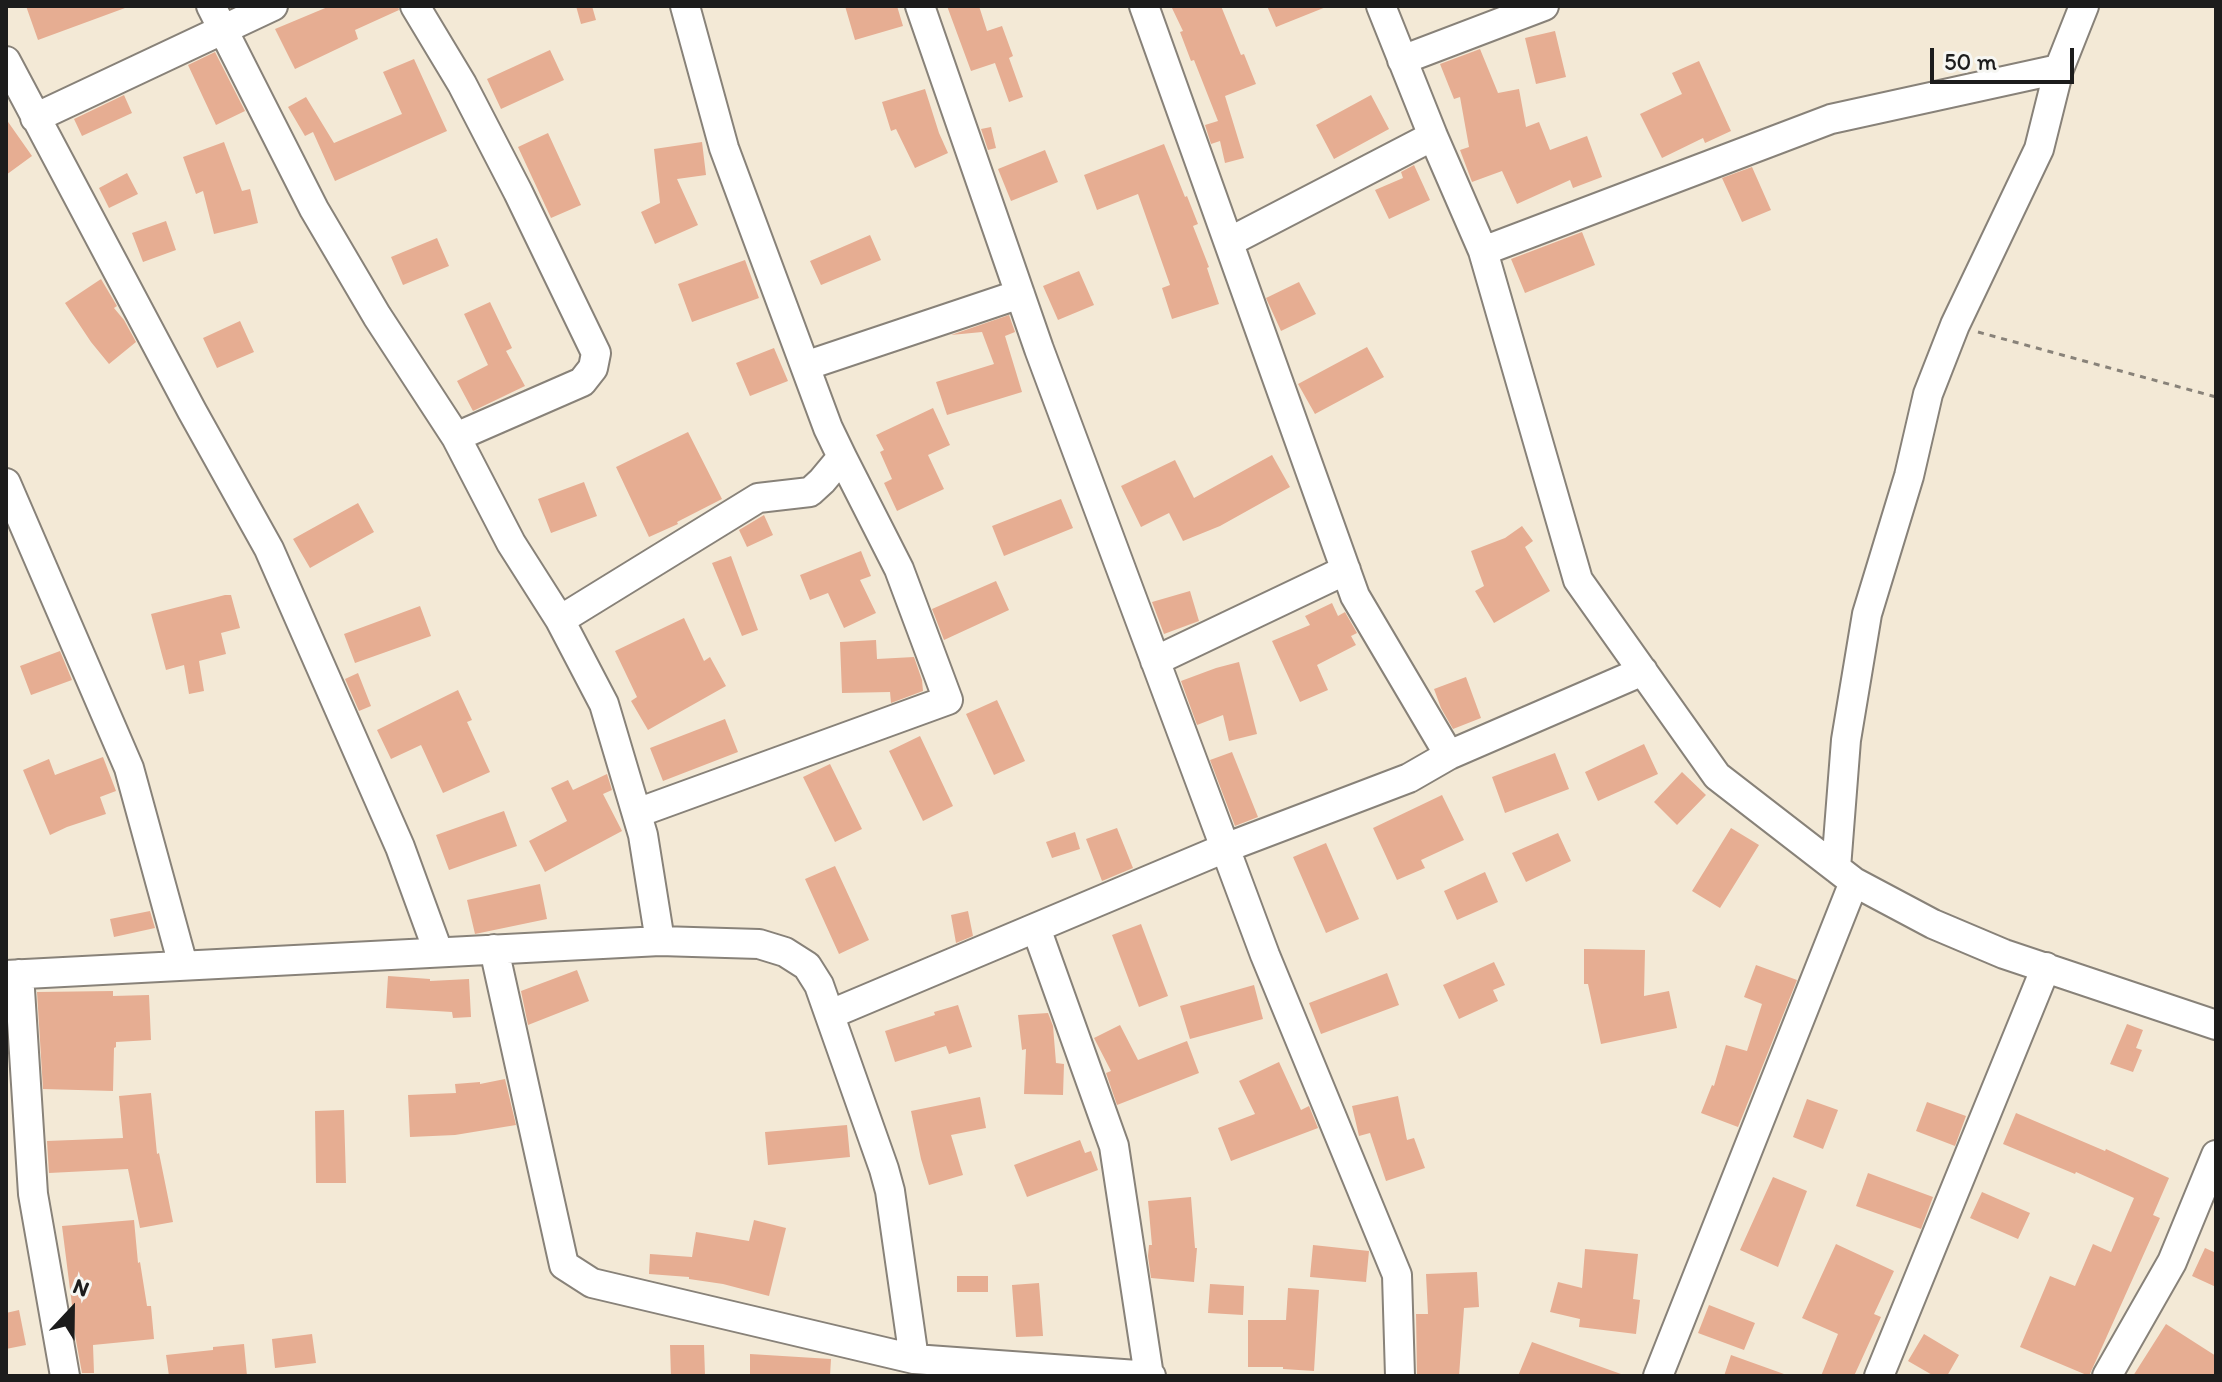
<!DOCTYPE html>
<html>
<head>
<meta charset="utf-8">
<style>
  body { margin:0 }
  #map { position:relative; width:2222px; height:1382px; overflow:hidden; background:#f3e9d6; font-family:Itim,sans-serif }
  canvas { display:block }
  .frame { position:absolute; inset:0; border:8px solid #1c1c1c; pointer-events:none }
  .north { position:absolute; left:32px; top:1270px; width:80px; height:80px; -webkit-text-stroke:6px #f6f6f2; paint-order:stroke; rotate:22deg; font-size:22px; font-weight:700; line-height:32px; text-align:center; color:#1c1c1c }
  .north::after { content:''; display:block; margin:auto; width:28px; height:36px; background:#1c1c1c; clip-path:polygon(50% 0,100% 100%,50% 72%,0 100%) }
  .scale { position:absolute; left:1930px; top:48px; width:144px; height:36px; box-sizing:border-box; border:4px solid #1c1c1c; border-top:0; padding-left:10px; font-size:24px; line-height:28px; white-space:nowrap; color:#1c1c1c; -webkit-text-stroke:6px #f6f6f2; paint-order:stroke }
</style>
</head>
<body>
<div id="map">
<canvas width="2222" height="1382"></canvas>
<div class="frame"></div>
<div class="north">N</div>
<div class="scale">50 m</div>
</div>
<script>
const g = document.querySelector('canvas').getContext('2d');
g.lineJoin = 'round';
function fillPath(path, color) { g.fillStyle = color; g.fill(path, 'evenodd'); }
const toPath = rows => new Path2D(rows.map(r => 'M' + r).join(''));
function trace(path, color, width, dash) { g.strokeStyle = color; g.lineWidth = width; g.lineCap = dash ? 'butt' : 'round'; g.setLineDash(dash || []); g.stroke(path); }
fillPath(toPath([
  [26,6,124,6,125,8,38,40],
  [330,6,398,6,399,10,355,30,358,39,295,69,275,29],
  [576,6,592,6,596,20,581,24],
  [845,6,897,6,903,26,855,40],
  [947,6,979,6,987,31,1002,26,1013,56,1009,58,1023,97,1009,102,995,63,971,71],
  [1171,6,1221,6,1241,55,1244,54,1256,84,1225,96,1244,158,1225,163,1220,141,1211,144,1205,125,1218,121,1194,60,1191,61,1180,32,1183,31],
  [1267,6,1326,6,1326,7,1276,27],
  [1555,31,1566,77,1536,84,1525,38],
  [1480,49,1498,93,1519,89,1526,127,1539,122,1550,150,1587,136,1602,177,1573,188,1570,180,1517,204,1502,171,1472,182,1460,150,1469,147,1460,97,1454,99,1440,64],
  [550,50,564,80,501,109,487,79],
  [215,52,245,111,216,125,188,65],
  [414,59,447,131,335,181,313,132,305,136,288,107,306,97,334,143,402,114,383,72],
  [1699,61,1731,131,1705,143,1703,138,1662,158,1640,114,1682,94,1672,73],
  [925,89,939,133,948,153,915,168,896,129,891,131,882,102],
  [124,95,132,113,82,136,74,119],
  [1371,95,1389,129,1334,159,1316,125],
  [6,119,32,156,6,175],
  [991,127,996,148,988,150,981,129],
  [548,133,581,205,551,218,518,147],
  [224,142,242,191,250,189,258,223,214,234,203,191,196,194,183,157],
  [702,142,706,175,677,179,698,225,655,244,641,212,660,203,654,149],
  [1164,144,1185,197,1187,196,1198,224,1193,226,1209,267,1207,268,1219,304,1172,319,1162,288,1170,285,1138,194,1097,210,1084,175],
  [1045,150,1058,182,1011,201,998,169],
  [1414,165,1430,200,1389,219,1375,190,1403,178,1401,172],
  [1752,167,1771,210,1742,222,1722,178],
  [127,173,138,194,109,208,99,188],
  [166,221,176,250,143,262,132,233],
  [1582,232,1595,265,1525,293,1511,259],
  [870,235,881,260,821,285,810,261],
  [437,238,449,266,403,285,391,257],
  [745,260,759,298,692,322,678,284],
  [1079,271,1094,305,1058,320,1043,286],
  [101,279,117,306,114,308,124,320,136,342,109,364,91,342,65,303],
  [1299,282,1316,314,1281,331,1266,298],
  [490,302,512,348,506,351,525,386,473,411,457,381,488,365,464,314],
  [1009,315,1015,332,1005,336,1022,392,947,415,936,382,994,364,982,332,951,335],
  [240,321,254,352,217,368,203,338],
  [1367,347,1384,377,1315,414,1298,384],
  [774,348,788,381,750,396,736,363],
  [933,408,950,445,928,455,944,489,897,511,884,483,892,479,880,452,884,450,876,435],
  [688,432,722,499,677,522,678,524,649,537,616,467],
  [1272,455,1290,487,1220,526,1183,541,1169,513,1141,527,1121,486,1175,460,1194,498],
  [584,482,597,516,551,533,538,499],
  [1061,499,1073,528,1004,556,992,526],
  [358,503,374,532,310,568,293,539],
  [764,515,773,535,747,547,739,530],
  [1522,526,1533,541,1525,547,1550,591,1494,623,1475,591,1484,586,1471,551,1505,538],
  [861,551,871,576,860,580,876,613,844,628,828,593,810,600,800,575],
  [731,556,758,630,742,636,712,563],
  [996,581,1009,610,944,640,932,609],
  [1190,591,1199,621,1164,634,1152,602],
  [225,595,231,595,240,628,221,633,226,654,199,661,204,691,189,694,184,665,166,670,151,614],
  [1332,603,1338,616,1345,612,1357,633,1351,636,1356,645,1317,665,1328,690,1300,702,1272,641,1310,625,1305,616],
  [420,606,431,636,355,663,344,634],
  [684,618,704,661,710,657,726,686,648,730,631,701,637,697,615,651],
  [876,640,877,659,914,657,922,680,923,691,891,703,890,692,842,693,840,642],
  [60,651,72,680,31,695,20,666],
  [1239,662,1257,734,1229,741,1223,715,1197,725,1181,681,1216,668],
  [358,673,371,706,359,711,345,679],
  [1466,677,1481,718,1453,729,1441,708,1434,689],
  [458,690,472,720,467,722,490,772,443,793,421,745,391,759,377,730],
  [997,700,1025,761,994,775,966,714],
  [725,719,738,752,663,781,650,748],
  [920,736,953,806,923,821,889,751],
  [1644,744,1658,774,1598,801,1585,772],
  [1232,752,1258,817,1235,826,1210,760],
  [1555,753,1569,789,1505,813,1492,777],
  [103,757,116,791,100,797,106,814,67,827,50,835,23,770,49,759,55,775],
  [830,764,862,829,835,842,803,777],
  [1682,772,1706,795,1677,825,1654,802],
  [607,774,612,790,603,794,622,831,545,872,529,841,567,821,551,788,568,780,573,790],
  [1442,795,1464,840,1421,860,1425,868,1397,880,1373,828],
  [504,811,517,846,449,870,436,835],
  [1117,828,1133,868,1102,881,1086,839],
  [1731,828,1759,845,1720,908,1692,891],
  [1075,832,1080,849,1052,858,1046,842],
  [1558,833,1571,861,1526,882,1512,853],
  [1326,843,1359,919,1326,933,1293,857],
  [835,866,869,940,839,954,805,879],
  [1485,872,1498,902,1457,920,1444,891],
  [540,884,547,919,475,934,467,900],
  [150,911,155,928,114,937,110,919],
  [968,911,973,936,956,943,951,915],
  [1141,924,1168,996,1139,1007,1112,935],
  [1584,949,1645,950,1644,996,1669,991,1677,1028,1601,1044,1588,984,1584,984],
  [1494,962,1505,985,1493,990,1498,1001,1459,1019,1443,985],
  [1756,965,1797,980,1738,1127,1701,1113,1712,1085,1714,1086,1726,1045,1747,1051,1762,1004,1744,997],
  [577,970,589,1001,528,1025,521,991],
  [1387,973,1399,1005,1321,1034,1309,1003],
  [388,976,430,979,430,981,469,979,471,1017,453,1018,452,1012,386,1008],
  [1254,985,1263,1019,1190,1039,1180,1006],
  [113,991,113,996,149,995,151,1040,116,1042,116,1047,114,1048,113,1091,43,1089,37,992],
  [958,1005,972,1047,949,1054,946,1046,895,1062,885,1031,935,1015,934,1012],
  [1048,1013,1053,1026,1056,1063,1064,1064,1063,1095,1024,1094,1026,1049,1022,1050,1018,1015],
  [2127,1024,2143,1030,2136,1048,2142,1050,2133,1072,2110,1064],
  [1120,1025,1138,1060,1187,1041,1199,1073,1117,1105,1106,1073,1111,1071,1094,1038],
  [1279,1062,1301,1110,1309,1106,1318,1128,1231,1161,1218,1128,1255,1114,1239,1081],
  [505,1079,516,1125,455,1135,410,1137,408,1095,456,1093,455,1084,480,1082,480,1084],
  [151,1093,157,1154,159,1153,173,1222,140,1228,128,1169,49,1173,47,1141,123,1138,119,1096],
  [1398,1096,1407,1140,1414,1138,1425,1168,1386,1181,1370,1133,1359,1136,1352,1106],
  [980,1097,986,1128,951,1135,963,1175,929,1185,921,1159,911,1111],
  [1807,1099,1838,1110,1823,1149,1793,1137],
  [1927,1102,1966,1116,1955,1146,1916,1131],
  [344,1110,346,1183,316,1183,315,1111],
  [2016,1113,2105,1151,2106,1149,2169,1178,2153,1215,2160,1218,2089,1376,2020,1347,2050,1276,2075,1286,2093,1244,2111,1252,2134,1198,2076,1172,2075,1174,2003,1144],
  [847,1125,850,1157,768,1165,765,1132],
  [1080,1140,1085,1153,1091,1151,1098,1170,1027,1197,1014,1165],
  [1868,1173,1933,1197,1921,1229,1856,1206],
  [1773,1177,1807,1191,1778,1267,1740,1250],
  [1982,1192,2030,1213,2018,1239,1970,1218],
  [1191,1197,1195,1248,1197,1248,1194,1282,1151,1278,1148,1256,1149,1245,1152,1245,1148,1201],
  [134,1220,138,1263,140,1262,147,1306,151,1306,154,1339,93,1345,94,1373,82,1373,71,1313,73,1313,62,1226],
  [754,1220,786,1228,769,1296,723,1284,689,1279,689,1277,649,1274,650,1254,692,1257,696,1232,749,1241],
  [1836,1244,1894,1271,1874,1314,1881,1317,1854,1376,1821,1376,1838,1334,1802,1318],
  [1313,1245,1369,1251,1366,1282,1310,1277],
  [2205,1248,2216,1253,2216,1287,2192,1276],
  [1585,1249,1638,1254,1633,1299,1640,1300,1636,1334,1579,1327,1580,1319,1550,1312,1558,1282,1582,1288],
  [1477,1272,1479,1307,1464,1308,1459,1376,1424,1376,1417,1374,1416,1314,1428,1314,1426,1274],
  [957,1276,988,1276,988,1292,957,1292],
  [1039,1283,1043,1336,1016,1337,1012,1285],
  [1210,1284,1244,1286,1243,1315,1208,1313],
  [1288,1288,1319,1290,1314,1371,1283,1369,1283,1367,1248,1367,1248,1320,1286,1320],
  [1709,1305,1755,1323,1744,1350,1698,1333],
  [19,1310,26,1345,6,1349,6,1313],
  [2166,1324,2216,1356,2216,1376,2133,1376],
  [312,1334,316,1363,275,1368,272,1339],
  [1924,1334,1959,1355,1947,1376,1934,1376,1908,1361],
  [1532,1342,1621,1374,1620,1376,1518,1376],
  [244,1344,247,1376,169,1376,166,1355,213,1350,213,1347],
  [670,1345,704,1345,705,1376,671,1376],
  [750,1354,831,1359,830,1376,750,1376],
  [1731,1355,1784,1374,1784,1376,1724,1376]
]), '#e6ad92');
const minor = toPath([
  [211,6,314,209,377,316,456,437,511,543,560,620,604,704,643,835,660,941],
  [415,6,462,84,518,192,596,353,593,368,582,382,456,437],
  [920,6,1039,349,1265,955,1397,1275,1400,1376],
  [1144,6,1355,596,1449,755,1643,671],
  [1381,6,1433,136,1483,251,1578,580,1717,776,1854,882,1933,924,2004,954,2216,1025],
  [1402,60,1544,6],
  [6,61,192,411,269,549,400,847,438,951],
  [35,118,273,6],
  [1229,242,1433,136],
  [1483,251,1831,119,2059,69],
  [805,366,1020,294],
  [6,483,129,768,183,965],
  [560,620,758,498,810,492,822,481,842,457,828,428,724,148,685,6],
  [1155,661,1346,570],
  [637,813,948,700,899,569,842,457],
  [1836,868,1846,740,1867,614,1909,476,1928,394,1955,325,2039,149,2059,69,2084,6],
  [1036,928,1114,1146,1149,1376],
  [494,949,564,1265,592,1283,914,1359,1151,1376],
  [19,974,33,1194,65,1376],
  [6,975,660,941,759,944,785,952,807,966,819,985,884,1169,890,1191,914,1359],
  [831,1014,1225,848,1409,778,1449,755],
  [1658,1376,1854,882],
  [1879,1376,2046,967],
  [2107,1376,2172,1262,2216,1155]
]);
trace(minor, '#888279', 32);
trace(toPath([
  [1978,332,2216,397]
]), '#888279', 3, [6, 6]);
trace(minor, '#fff', 28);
</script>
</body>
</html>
